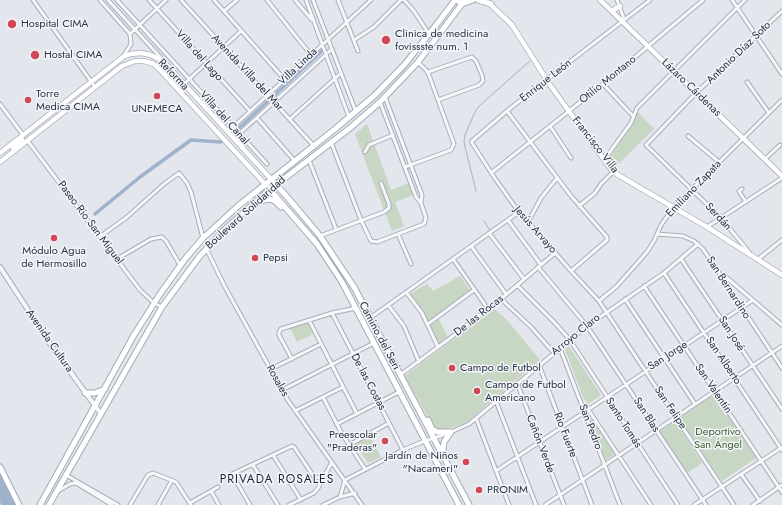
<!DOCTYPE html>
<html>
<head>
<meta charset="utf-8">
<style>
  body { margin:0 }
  canvas { display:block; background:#e3e6ec }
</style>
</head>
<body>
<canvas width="782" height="505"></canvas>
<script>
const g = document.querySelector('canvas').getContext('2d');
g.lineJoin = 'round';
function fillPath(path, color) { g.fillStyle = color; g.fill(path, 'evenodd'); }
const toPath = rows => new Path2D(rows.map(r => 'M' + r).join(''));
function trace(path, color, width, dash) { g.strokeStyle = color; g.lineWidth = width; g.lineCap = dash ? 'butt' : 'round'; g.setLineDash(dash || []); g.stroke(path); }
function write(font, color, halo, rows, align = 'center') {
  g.font = font + ' Jost,sans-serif'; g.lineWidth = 3; g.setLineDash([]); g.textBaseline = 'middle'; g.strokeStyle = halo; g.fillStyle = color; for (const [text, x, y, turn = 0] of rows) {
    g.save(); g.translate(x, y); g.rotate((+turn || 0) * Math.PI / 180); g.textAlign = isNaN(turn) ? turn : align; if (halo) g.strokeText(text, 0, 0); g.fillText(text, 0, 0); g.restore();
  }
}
fillPath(toPath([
  [637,111,654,129,615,167,609,158,634,122],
  [367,124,391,190,409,183,413,195,395,202,404,226,392,231,355,134],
  [460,276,470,290,437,315,448,338,439,345,422,310,410,294,427,284,433,291],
  [494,309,507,320,540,360,468,421,457,426,445,429,437,429,433,426,405,376],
  [308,323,313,334,297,342,290,328],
  [569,346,601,395,588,404,583,397,565,349],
  [714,395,756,458,722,481,679,418],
  [591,419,592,420,615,454,606,460,590,421],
  [675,421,702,463,687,473,659,432],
  [370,436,381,457,368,463,355,444]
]), '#c8d6c4');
fillPath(toPath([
  [0,474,14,500,16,505,1,505,0,502]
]), '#9eb2cc');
trace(toPath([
  [476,191,465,147,464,141,465,135,475,112,479,106,530,61],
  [484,221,489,229]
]), '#9eb2cc', 1);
trace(toPath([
  [238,129,323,50],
  [95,214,140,177,191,140,221,142]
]), '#9eb2cc', 3.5);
const minor = toPath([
  [33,0,95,87],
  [100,0,130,34,131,44,123,57],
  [108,0,162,59],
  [117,0,267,164],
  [149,0,250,111],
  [181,0,313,145],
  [214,0,285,80],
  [267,0,311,55],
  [295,0,312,20],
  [306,0,349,117],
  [313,0,356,112],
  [338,0,358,51],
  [404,0,414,11,429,34],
  [617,0,624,19],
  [650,0,546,80,507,111,472,141,472,143,494,177,516,208,571,271,599,301,734,505],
  [732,0,782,74],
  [224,11,237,0],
  [130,34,166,0],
  [354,40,374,27,401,0],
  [428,72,472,57,476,61,482,75,483,81,479,85,438,100],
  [747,82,769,113],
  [184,84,241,31],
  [603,84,633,116],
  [380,102,416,197,421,203],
  [0,104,23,135],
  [507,111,571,196,607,237,607,240,571,271],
  [257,118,294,160],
  [290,119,341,73],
  [550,126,571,158],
  [233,127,371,0],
  [239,134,332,49],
  [688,136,719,162],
  [27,140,140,290,154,303,162,307],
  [331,142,361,220,371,241,377,242,424,224,426,218,421,203,422,195,385,97],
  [365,152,369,145,393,135],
  [765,159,780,145],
  [309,160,336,229],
  [604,160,631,123,637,108,745,0],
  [405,167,451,150,454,144,429,75,426,70,418,62],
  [491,173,603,84,703,0],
  [742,189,739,191,740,193,746,202],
  [579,206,595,193,601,184,613,172],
  [508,220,541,265],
  [528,222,541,198,557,178],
  [707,227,782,178],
  [489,233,524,279],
  [398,234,411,264],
  [657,234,683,236,694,241,703,249,782,368],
  [101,236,127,217,164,184,179,173,187,183,191,192,203,238],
  [320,236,384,212,389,208,389,204,381,183],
  [471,246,506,294],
  [206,248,225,287,287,399,362,505],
  [749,252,721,218,646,145,696,93,782,11],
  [117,259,151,239,162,237,166,241,180,265],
  [453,259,488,309],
  [681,259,782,409],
  [757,260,782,240],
  [538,267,587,326,706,505],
  [664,273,782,450],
  [720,276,726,277,782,325],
  [517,285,555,323,570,340,678,505],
  [644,286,782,492],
  [406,292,422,313,438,347],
  [501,299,531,327,554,353],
  [625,299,695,404],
  [599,301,617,286,647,252,654,241,661,225,673,208,782,100],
  [388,305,404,326,419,362],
  [332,313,403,450],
  [370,318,519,212],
  [309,320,357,414],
  [428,324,474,290],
  [560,348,620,505],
  [292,359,279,335,279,332,281,329,332,313,356,308],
  [539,365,592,505],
  [271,369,321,344],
  [400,375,449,339,501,299,555,253],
  [517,383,564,505],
  [282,390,374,343],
  [323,397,342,434,365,469],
  [496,401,536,505],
  [588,409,651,505],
  [295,411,343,387],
  [476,418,509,505],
  [337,424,399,392],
  [451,432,469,424,587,326,664,273,698,244],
  [349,445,389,423],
  [273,455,301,500],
  [253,465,278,505],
  [496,471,753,300],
  [741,474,760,501],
  [66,475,118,505],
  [58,491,70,484,76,483,112,505],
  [211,491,219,505],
  [340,497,345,480,403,450,422,442,446,434],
  [190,503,218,487],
  [130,505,148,475,153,473,176,482,191,505],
  [158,505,172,480],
  [250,505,232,474,292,446,294,447,314,477,323,478],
  [289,505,314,493,318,488,332,462],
  [323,505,340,497,355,493],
  [545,505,782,346],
  [694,505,781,448],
  [753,505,782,485]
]);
const tertiary = toPath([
  [0,267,53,348,101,414]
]);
const secondary = toPath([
  [600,0,782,176],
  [489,3,512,25,550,85,613,172,707,227,782,275],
  [612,11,620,6],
  [13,148,22,140,21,137],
  [0,153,123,57,130,54,141,53,151,55,164,62,271,179],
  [0,162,122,66,135,61,144,61,154,64,161,71,265,184]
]);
const primary = toPath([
  [457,0,462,4,473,0],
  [478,0,491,4],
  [275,183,294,205,320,236,354,287,469,505],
  [265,184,317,244,342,282,459,505],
  [258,201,270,199,275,201,281,207],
  [85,393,95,393,105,389],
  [428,420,432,429,437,432,451,432],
  [444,454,443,449,444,442,451,432],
  [0,467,19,505],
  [40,505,134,335,160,294,185,259,203,238,238,206,335,129,375,95,405,64,437,24,455,0],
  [49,505,162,307,199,257,223,231,243,213,276,185,350,128,380,102,418,62,465,0]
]);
trace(minor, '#a8adb7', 5);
trace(tertiary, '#a8adb7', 6);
trace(secondary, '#a8adb7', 6);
trace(primary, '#a2aab8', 7);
trace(minor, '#f6f7fa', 3);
trace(tertiary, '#f6f7fa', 4);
trace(secondary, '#fff', 4.5);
trace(primary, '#fff', 5);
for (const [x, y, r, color] of [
  [12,24,5,"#d24755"],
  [386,40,5,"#d24755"],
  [35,55,5,"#d24755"],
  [157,96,4,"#d24755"],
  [28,100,4,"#d24755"],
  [54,238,4,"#d24755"],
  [255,258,4,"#d24755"],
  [452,368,4,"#d24755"],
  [477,391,4,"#d24755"],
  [385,441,4,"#d24755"],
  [466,462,4,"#d24755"],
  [479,490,4,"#d24755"]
]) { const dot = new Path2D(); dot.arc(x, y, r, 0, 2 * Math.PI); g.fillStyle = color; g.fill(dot); trace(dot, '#f3f5f9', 1.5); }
write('11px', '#2a3345', '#f3f5f9', [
  ["Hospital CIMA",21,24],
  ["Clinica de medicina",395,34],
  ["fovissste num. 1",395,47],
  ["Hostal CIMA",44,55],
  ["Torre",36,94],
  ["Medica CIMA",36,107],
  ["UNEMECA",157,109,"center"],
  ["Módulo Agua",54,251,"center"],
  ["de Hermosillo",54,264,"center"],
  ["Pepsi",263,258],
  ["Campo de Futbol",460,368],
  ["Campo de Futbol",485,385],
  ["Americano",485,398],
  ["Preescolar",377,435,"right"],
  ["\"Praderas\"",377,448,"right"],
  ["Jardín de Niños",458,456,"right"],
  ["\"Nacameri\"",458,469,"right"],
  ["PRONIM",487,490]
], 'left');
write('11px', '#2a3345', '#f3f5f9', [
  ["Antonio Díaz Soto",739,53,-44],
  ["Villa del Lago",199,56,48],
  ["Villa Linda",298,67,-43],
  ["Avenida Villa del Mar",247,73,47],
  ["Reforma",173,75,46],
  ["Otilio Montano",608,80,-39],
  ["Enrique León",546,81,-38],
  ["Lázaro Cárdenas",691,88,44],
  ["Villa del Canal",224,118,48],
  ["Francisco Villa",595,145,52],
  ["Emiliano Zapata",694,189,-46],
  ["Boulevard Solidaridad",246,213,-42],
  ["Serdán",718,217,47],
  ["Paseo Rio San Miguel",90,223,53],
  ["Jesús Arvayo",535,230,49],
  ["San Bernardino",728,288,57],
  ["De las Rocas",479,316,-38],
  ["San José",731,334,57],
  ["Arroyo Claro",576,335,-39],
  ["Camino del Seri",379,336,62],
  ["Avenida Cultura",49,341,55],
  ["San Jorge",668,356,-33],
  ["San Alberto",723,361,56],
  ["Rosales",277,381,61],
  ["De las Costas",368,382,62],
  ["San Valentín",713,389,56],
  ["San Felipe",670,408,56],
  ["San Blas",646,415,57],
  ["Santo Tomás",623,423,57],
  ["San Pedro",590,427,69],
  ["Rio Fuerte",565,435,69],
  ["Cañón Verde",540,444,69]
]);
write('11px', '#3d6137', '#f3f5f9', [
  ["Deportivo",718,432],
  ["San Ángel",718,445]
]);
g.letterSpacing = '1px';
write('12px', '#1c2435', '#f3f5f9', [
  ["PRIVADA ROSALES",277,480]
]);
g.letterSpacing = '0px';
</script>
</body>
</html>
